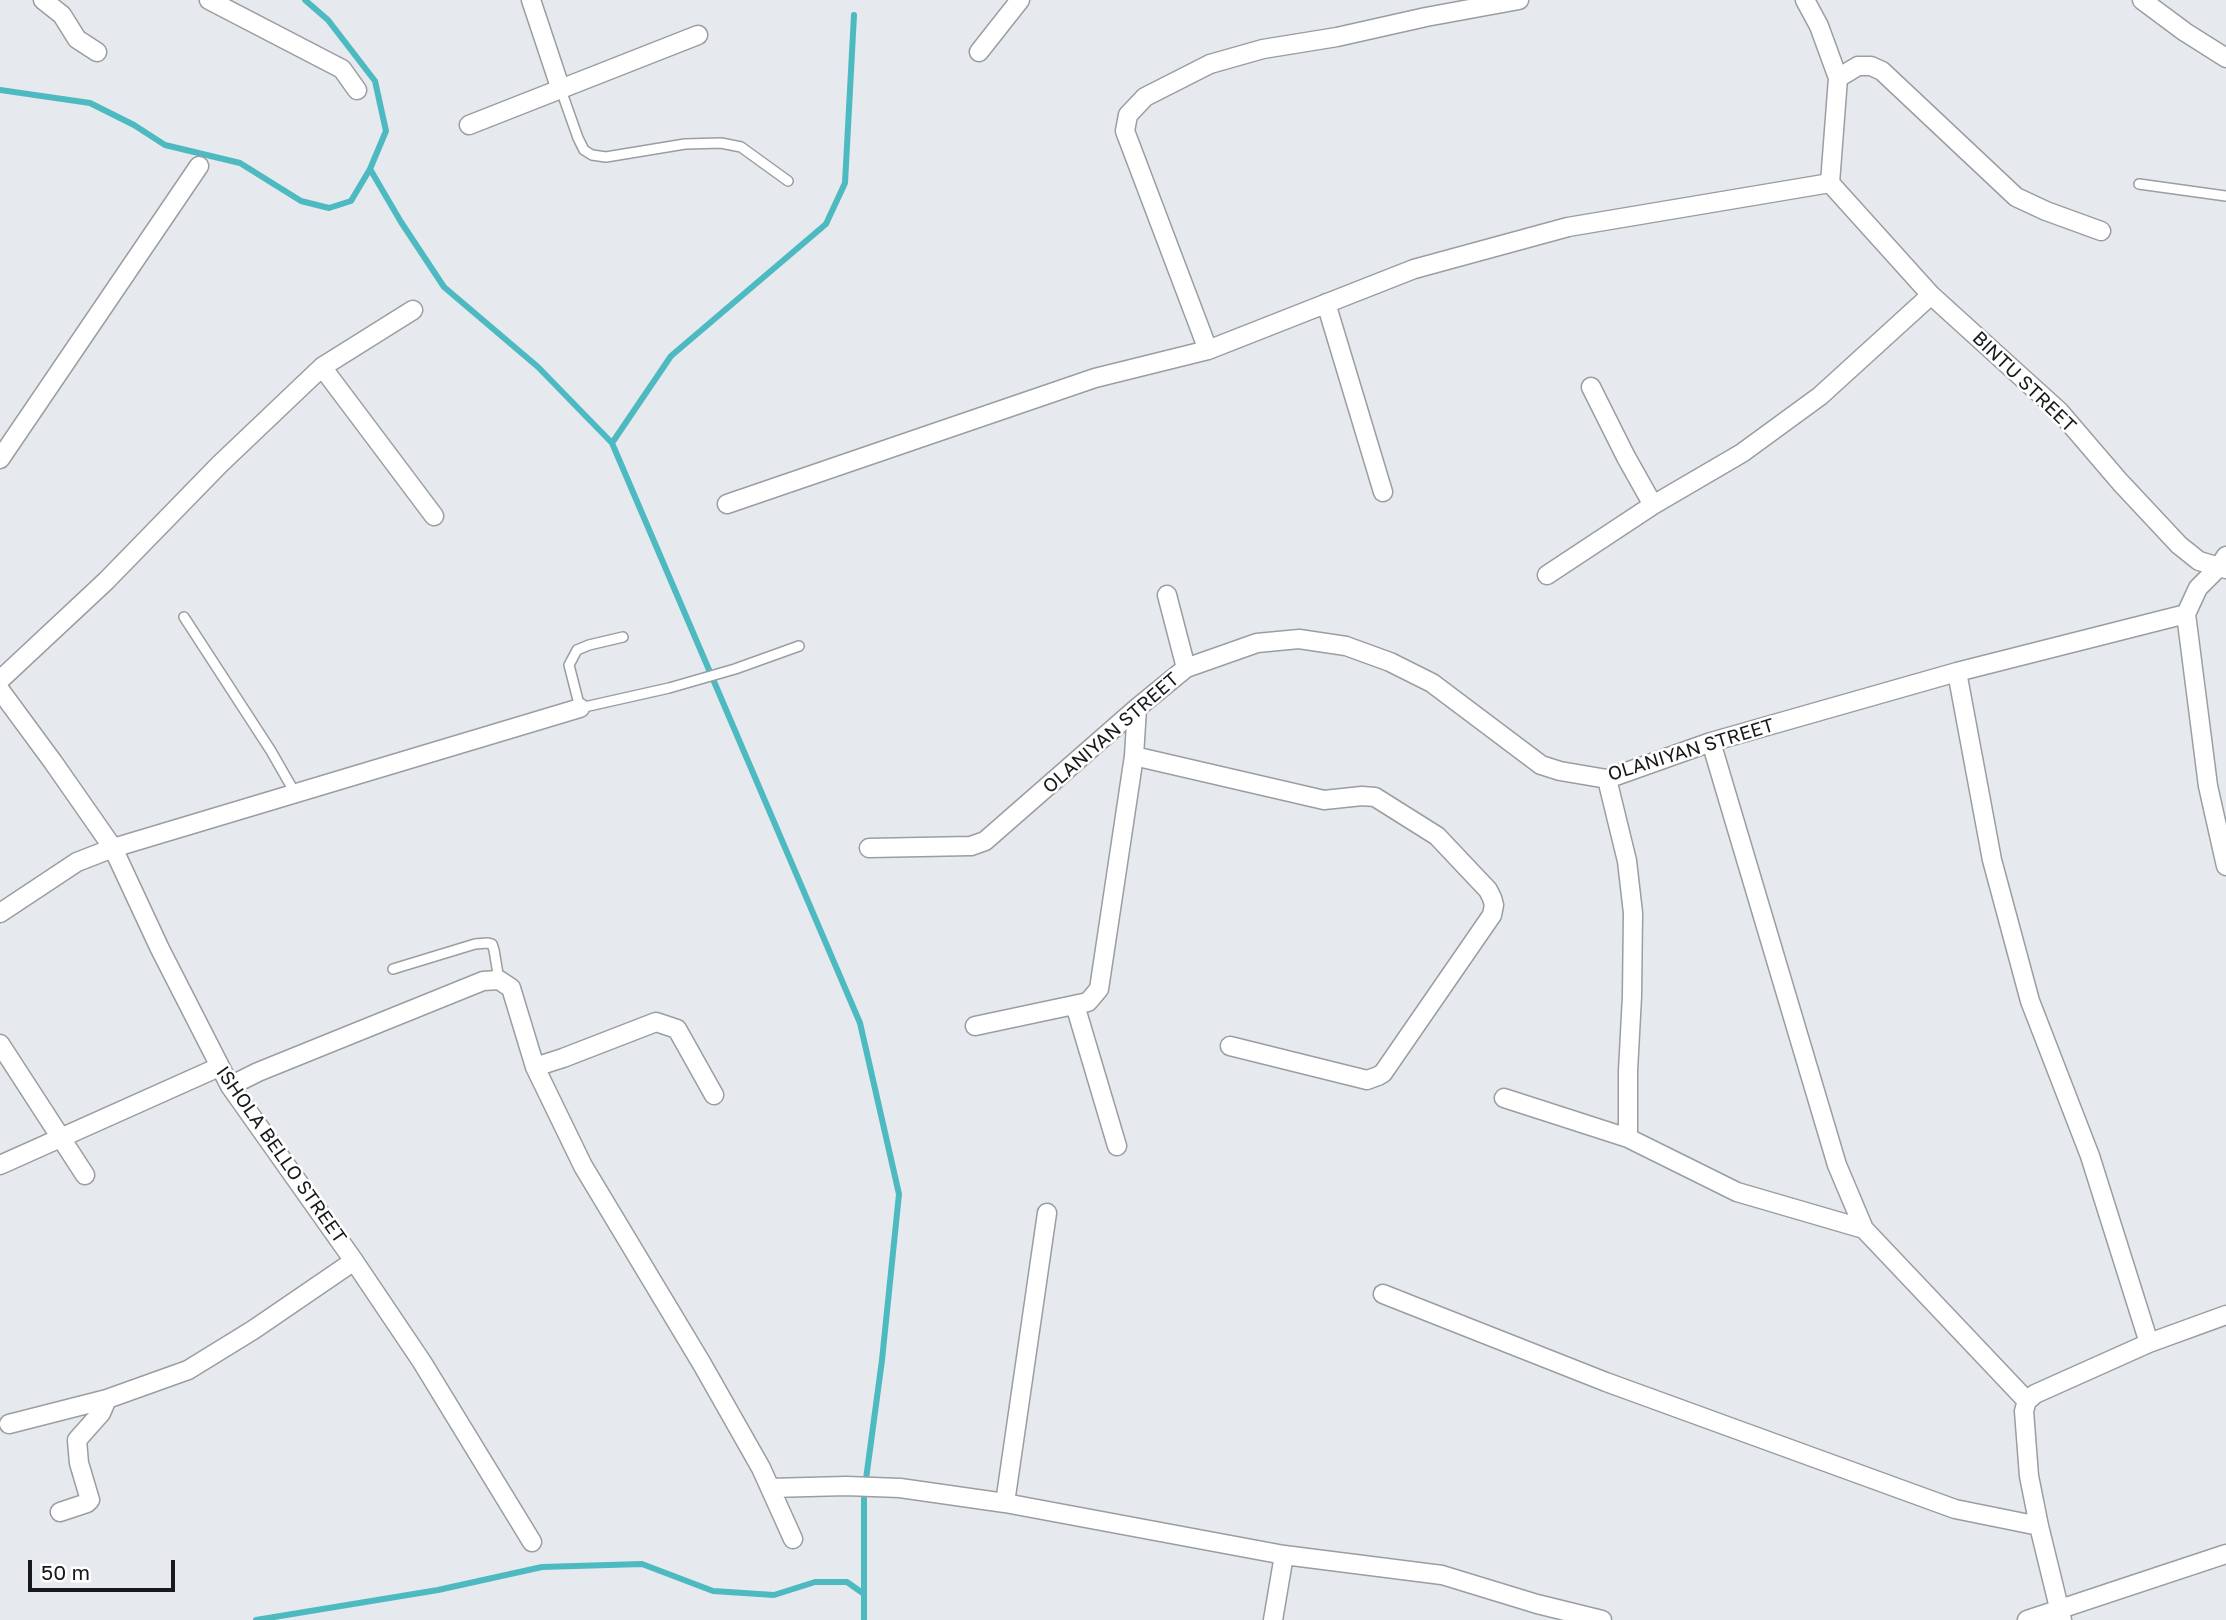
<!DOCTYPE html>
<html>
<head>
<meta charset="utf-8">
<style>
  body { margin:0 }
  #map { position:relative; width:2226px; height:1620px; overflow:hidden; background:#e6e9ed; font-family:"Golos Text",sans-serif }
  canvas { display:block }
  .scale { position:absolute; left:28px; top:1560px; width:147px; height:32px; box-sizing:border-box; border:4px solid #18191a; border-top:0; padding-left:9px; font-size:21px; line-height:24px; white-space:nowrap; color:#18191a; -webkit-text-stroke:5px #fff; paint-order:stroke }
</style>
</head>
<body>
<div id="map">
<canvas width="2226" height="1620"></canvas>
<div class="scale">50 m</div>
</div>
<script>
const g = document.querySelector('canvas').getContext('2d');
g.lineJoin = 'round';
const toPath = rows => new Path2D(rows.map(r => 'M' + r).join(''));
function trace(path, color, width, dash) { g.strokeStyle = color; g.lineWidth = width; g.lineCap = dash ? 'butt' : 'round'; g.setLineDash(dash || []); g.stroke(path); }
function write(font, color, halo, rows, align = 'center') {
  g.font = font + ' "Golos Text",sans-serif'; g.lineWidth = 5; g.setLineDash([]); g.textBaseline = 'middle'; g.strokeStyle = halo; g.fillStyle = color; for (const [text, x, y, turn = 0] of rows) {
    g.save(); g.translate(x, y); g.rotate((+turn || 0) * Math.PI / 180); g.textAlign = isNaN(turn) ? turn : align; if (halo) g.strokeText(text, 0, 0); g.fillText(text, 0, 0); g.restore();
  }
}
trace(toPath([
  [305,0,328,20,375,81,386,131,370,169,401,222,444,287,538,367,612,443,860,1023,899,1194,882,1360,864,1494,864,1620],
  [0,90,90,103,134,125,165,145,240,163,301,201,329,208,351,201,370,169],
  [612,443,671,356,826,224,845,183,854,15],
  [256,1620,438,1590,542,1567,642,1564,713,1591,774,1595,815,1582,847,1582,864,1594]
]), '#4dbac2', 6);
const lane = toPath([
  [561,90,578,138,584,150,592,155,606,157,685,144,721,143,741,147,788,181],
  [2139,184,2226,196],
  [184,617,271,751,295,793],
  [623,637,589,645,577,650,569,665,580,708,669,688,735,669,799,646],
  [393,969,475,944,488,943,492,944,494,950,499,980]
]);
const street = toPath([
  [43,0,62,15,77,39,97,52],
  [209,0,342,69,357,90],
  [531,0,561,90],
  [1805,0,1819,26,1838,78,1830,183],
  [2142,0,2185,32,2226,58],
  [979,52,1020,0],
  [1838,78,1858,66,1871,66,1882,71,2016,197,2046,211,2101,231],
  [469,125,698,35],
  [1830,183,1931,295,2060,412,2120,482,2179,545,2199,561,2226,569],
  [1326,303,1383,492],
  [1208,350,1125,131,1128,115,1145,97,1210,64,1263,49,1337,37,1426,17,1519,0],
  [322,367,434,516],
  [1591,387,1626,457,1653,505],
  [0,459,199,166],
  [727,504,1095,378,1208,350,1414,269,1568,227,1830,183],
  [1547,575,1653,505,1742,453,1820,396,1931,295],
  [1167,595,1186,668],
  [2186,614,2208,786,2226,866],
  [2186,614,2198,588,2219,567,2226,556],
  [1957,672,1992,860,2030,1001,2090,1156,2149,1343],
  [0,680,106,581,220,464,322,367,413,310],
  [0,690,53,762,113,848,160,949,230,1086,354,1261,422,1362,532,1542],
  [1711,742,1837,1165,1864,1229,2027,1401,2024,1411,2029,1476,2039,1526,2062,1620],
  [1134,756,1324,800,1362,796,1375,797,1437,836,1488,890,1492,898,1494,905,1492,915,1383,1073,1378,1076,1367,1080,1230,1046],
  [1607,779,1627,861,1633,913,1632,996,1628,1071,1628,1138],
  [869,848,971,846,985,841,1137,708,1186,668,1257,643,1299,639,1346,646,1390,662,1432,683,1541,765,1560,771,1607,779,1711,742,1957,672,2186,614],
  [0,913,77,862,113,848,580,708],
  [1075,1005,1117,1146],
  [975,1026,1088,1002,1099,989,1134,756,1137,708],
  [0,1044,85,1175],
  [535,1067,563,1058,656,1022,677,1029,714,1095],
  [230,1086,258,1072,483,981,499,980,511,988,535,1067,583,1166,702,1364,761,1468,793,1539],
  [1504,1098,1628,1138,1737,1192,1864,1229],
  [0,1165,219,1067],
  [1383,1294,1606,1382,1955,1509,2039,1526],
  [2027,1401,2035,1394,2149,1343,2226,1315],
  [9,1424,107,1399,188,1370,253,1330,354,1261],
  [770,1488,846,1486,900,1488,1005,1503,1284,1555,1442,1575,1537,1604,1602,1620],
  [1005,1503,1047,1213],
  [60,1512,87,1503,90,1500,79,1463,77,1440,101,1413,107,1399],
  [1273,1620,1284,1555],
  [2027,1620,2226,1554]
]);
trace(lane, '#9a9da1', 12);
trace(street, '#9a9da1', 21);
trace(lane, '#fff', 9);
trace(street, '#fff', 18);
write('19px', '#18191a', '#fff', [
  ["BINTU STREET",2024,382,44],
  ["OLANIYAN STREET",1111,733,-41],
  ["OLANIYAN STREET",1691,750,-17],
  ["ISHOLA BELLO STREET",281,1155,55]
]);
</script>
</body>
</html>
